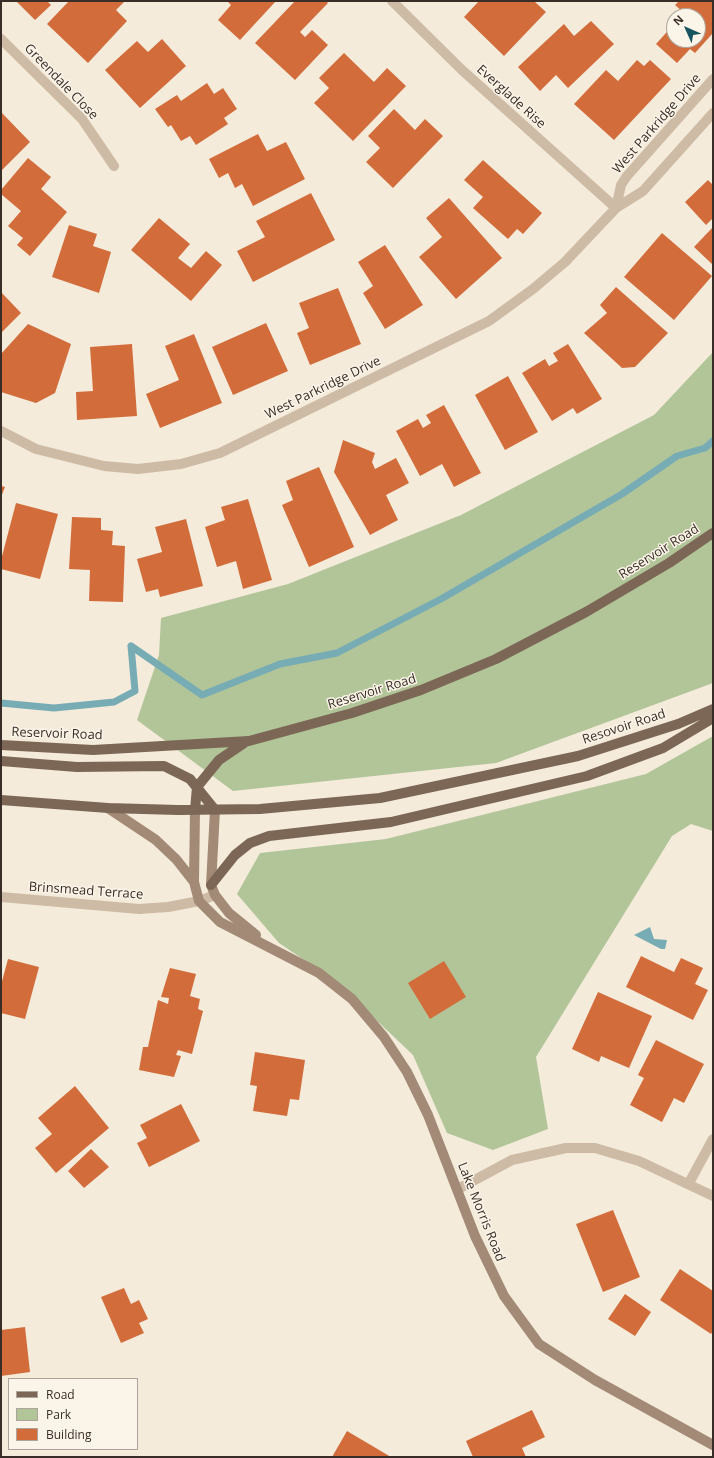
<!DOCTYPE html>
<html>
<head>
<meta charset="utf-8">
<style>
  body { margin:0 }
  #map { position:relative; width:714px; height:1458px; overflow:hidden; background:#f4ebdb; font-family:"Open Sans",sans-serif }
  canvas { display:block }
  .frame { position:absolute; inset:0; border:2px solid #392e27; pointer-events:none }
  .legend { position:absolute; left:8px; top:1378px; width:130px; height:72px; box-sizing:border-box; background:#fbf4e8; border:1px solid #ada59b; margin:0; padding:5px 7px; list-style:none; font-size:12px; color:#392e27 }
  .legend li { display:flex; align-items:center; gap:8px; height:20px }
  .legend b { width:20px; border:1px solid #ada59b }
  .north { position:absolute; left:666px; top:8px; width:40px; height:40px; box-sizing:border-box; background:#fbf4e8; border:1px solid #ada59b; border-radius:50%; rotate:315deg; font-size:11px; font-weight:700; line-height:16px; text-align:center; color:#392e27 }
  .north::after { content:''; display:block; margin:auto; width:14px; height:18px; background:#18545f; clip-path:polygon(50% 0,100% 100%,50% 72%,0 100%) }
</style>
</head>
<body>
<div id="map">
<canvas width="714" height="1458"></canvas>
<div class="frame"></div>
<ul class="legend">
<li><b style="height:5px;background:#7c6757"></b>Road</li>
<li><b style="height:11px;background:#b2c599"></b>Park</li>
<li><b style="height:11px;background:#d26d3b"></b>Building</li>
</ul>
<div class="north">N</div>
</div>
<script>
const g = document.querySelector('canvas').getContext('2d');
g.lineJoin = 'round';
function fillPath(path, color) { g.fillStyle = color; g.fill(path, 'evenodd'); }
const toPath = rows => new Path2D(rows.map(r => 'M' + r).join(''));
function trace(path, color, width, dash) { g.strokeStyle = color; g.lineWidth = width; g.lineCap = dash ? 'butt' : 'round'; g.setLineDash(dash || []); g.stroke(path); }
function write(font, color, halo, rows, align = 'center') {
  g.font = font + ' "Open Sans",sans-serif'; g.lineWidth = 3; g.setLineDash([]); g.textBaseline = 'middle'; g.strokeStyle = halo; g.fillStyle = color; for (const [text, x, y, turn = 0] of rows) {
    g.save(); g.translate(x, y); g.rotate((+turn || 0) * Math.PI / 180); g.textAlign = isNaN(turn) ? turn : align; if (halo) g.strokeText(text, 0, 0); g.fillText(text, 0, 0); g.restore();
  }
}
fillPath(toPath([
  [713,352,713,683,496,763,233,791,137,720,159,655,161,618,288,584,461,515,654,415],
  [713,736,713,831,691,824,672,836,536,1057,548,1129,493,1150,447,1133,413,1055,334,980,279,943,237,894,260,853,386,839,646,774]
]), '#b2c599');
fillPath(toPath([
  [650,927,654,939,667,940,665,949,661,949,634,935]
]), '#77acb4');
trace(toPath([
  [131,646,202,695,280,664,337,653,441,599,622,494,677,456,705,448,713,441],
  [1,703,54,708,114,702,135,691,131,646]
]), '#77acb4', 7);
fillPath(toPath([
  [16,1,47,1,51,5,35,20],
  [69,1,125,1,116,10,127,21,88,63,47,24],
  [227,1,276,1,240,40,218,20,231,5],
  [295,1,326,1,328,3,300,32,305,37,312,30,328,45,295,80,255,43],
  [479,1,534,1,546,12,504,56,464,17],
  [679,1,713,1,713,33,695,53,690,49,677,63,656,44,674,24,674,40,698,40,698,16,681,16,684,13,675,5],
  [591,21,614,44,568,88,556,75,540,91,518,67,564,24,574,36],
  [162,39,186,66,140,108,105,70,137,41,148,52],
  [344,53,374,82,387,68,406,86,353,141,314,103,329,88,319,78],
  [637,60,644,66,650,60,671,79,614,140,574,104,606,70,618,81],
  [207,83,214,94,223,88,237,109,224,118,228,124,196,145,190,136,181,141,171,125,168,127,155,109,177,95,181,101],
  [394,109,415,130,425,119,443,136,393,188,366,162,380,148,368,136],
  [1,112,30,142,1,171],
  [258,134,267,151,286,142,305,179,253,206,242,184,235,188,228,173,219,178,209,159],
  [28,158,51,177,41,189,67,212,30,256,17,245,23,238,8,226,21,211,1,194,1,190],
  [483,160,542,213,523,234,517,229,508,239,473,208,483,197,464,180],
  [708,180,713,185,713,218,706,225,685,202],
  [311,193,335,240,253,282,237,251,265,237,256,221],
  [449,198,502,258,456,299,419,257,442,237,426,218],
  [159,218,190,244,178,258,191,268,206,251,222,265,191,301,131,250],
  [69,225,97,234,93,246,111,252,99,293,52,277],
  [713,227,713,265,694,247],
  [662,233,712,276,674,320,624,277],
  [385,245,423,305,385,329,363,293,373,286,358,262],
  [616,287,668,333,635,367,622,368,584,333,607,313,600,305],
  [338,288,361,344,310,365,297,333,309,328,299,303],
  [1,292,21,313,1,333],
  [266,323,288,371,233,395,212,347],
  [28,324,71,344,55,393,36,403,1,392,1,354],
  [194,334,222,403,160,428,146,394,179,380,165,346],
  [132,344,137,416,77,420,76,392,93,391,90,347],
  [568,344,602,399,577,414,573,408,552,421,522,373,545,359,549,366,558,361,553,353],
  [508,376,538,432,505,450,475,395],
  [444,405,481,473,454,487,442,464,420,476,396,431,418,419,423,428,431,423,426,415],
  [343,440,375,453,372,462,375,469,396,458,409,483,386,495,398,520,370,535,334,472],
  [319,467,354,547,309,567,282,505,293,500,286,481],
  [1,486,5,487,1,497],
  [248,499,272,580,243,589,236,561,217,567,205,527,225,520,221,507],
  [16,503,58,514,40,579,1,569,1,560],
  [72,517,101,518,101,530,113,531,112,545,125,546,123,602,89,601,90,570,69,569],
  [186,519,203,586,160,597,158,589,146,592,137,559,162,552,155,527],
  [641,956,674,972,681,958,703,968,695,984,708,990,693,1020,626,987],
  [8,959,39,967,25,1019,1,1013,1,985],
  [444,961,466,997,430,1019,408,983],
  [170,968,196,974,190,996,200,999,198,1009,203,1011,192,1054,178,1050,176,1055,181,1056,174,1077,139,1070,143,1047,148,1047,158,1000,168,1004,169,998,161,997],
  [598,992,652,1016,629,1068,601,1056,599,1062,572,1049],
  [656,1040,704,1064,684,1103,674,1098,662,1122,630,1105,644,1078,638,1075],
  [255,1052,305,1060,299,1100,290,1099,287,1116,253,1111,257,1086,250,1085],
  [75,1086,109,1128,56,1173,35,1148,52,1134,38,1118],
  [181,1104,200,1141,149,1167,137,1143,147,1138,140,1125],
  [91,1149,109,1167,84,1188,68,1171],
  [613,1210,640,1277,603,1292,576,1224],
  [680,1269,713,1291,713,1331,711,1334,660,1300],
  [124,1288,131,1304,139,1300,148,1319,139,1323,144,1333,121,1343,101,1297],
  [625,1294,651,1312,635,1336,608,1319],
  [25,1327,30,1372,1,1376,1,1330],
  [532,1410,545,1437,522,1448,526,1457,473,1457,466,1441],
  [347,1431,391,1457,332,1457]
]), '#d26d3b');
trace(toPath([
  [392,1,462,70,616,208],
  [1,39,82,119,114,166],
  [616,208,621,185,627,176,713,79],
  [1,431,36,449,104,466,138,469,181,464,220,453,489,321,533,289,565,262,616,208,643,191,713,113],
  [1,897,139,909,168,907,199,901,215,895],
  [689,1183,713,1139],
  [458,1189,512,1160,566,1148,595,1148,639,1161,713,1196]
]), '#cebba5', 10);
trace(toPath([
  [108,808,156,840,176,859,194,882],
  [195,810,194,882,199,901,220,922,319,973,352,999,384,1037,407,1072,428,1115,475,1236,504,1296,539,1344,595,1380,713,1445],
  [215,810,211,885,215,895,229,913,256,935]
]), '#a28a76', 10);
trace(toPath([
  [1,745,93,750,249,741,352,713,421,690,496,659,586,612,669,563,713,533],
  [1,761,77,767,164,766,190,779,215,810],
  [1,800,108,808,178,810,260,809,380,798,578,756,678,724,713,709],
  [195,810,197,787,219,760,247,741],
  [211,885,235,855,250,843,269,836,391,822,587,776,663,748,713,718]
]), '#7c6757', 10);
write('13px', '#392e27', '#fbf4e8', [
  ["Greendale Close",61,82,46],
  ["Everglade Rise",511,97,42],
  ["West Parkridge Drive",657,124,-49],
  ["West Parkridge Drive",323,388,-26],
  ["Reservoir Road",659,552,-32],
  ["Reservoir Road",372,692,-17],
  ["Resovoir Road",624,727,-18],
  ["Reservoir Road",57,734,2],
  ["Brinsmead Terrace",86,891,4],
  ["Lake Morris Road",481,1212,68]
]);
</script>
</body>
</html>
